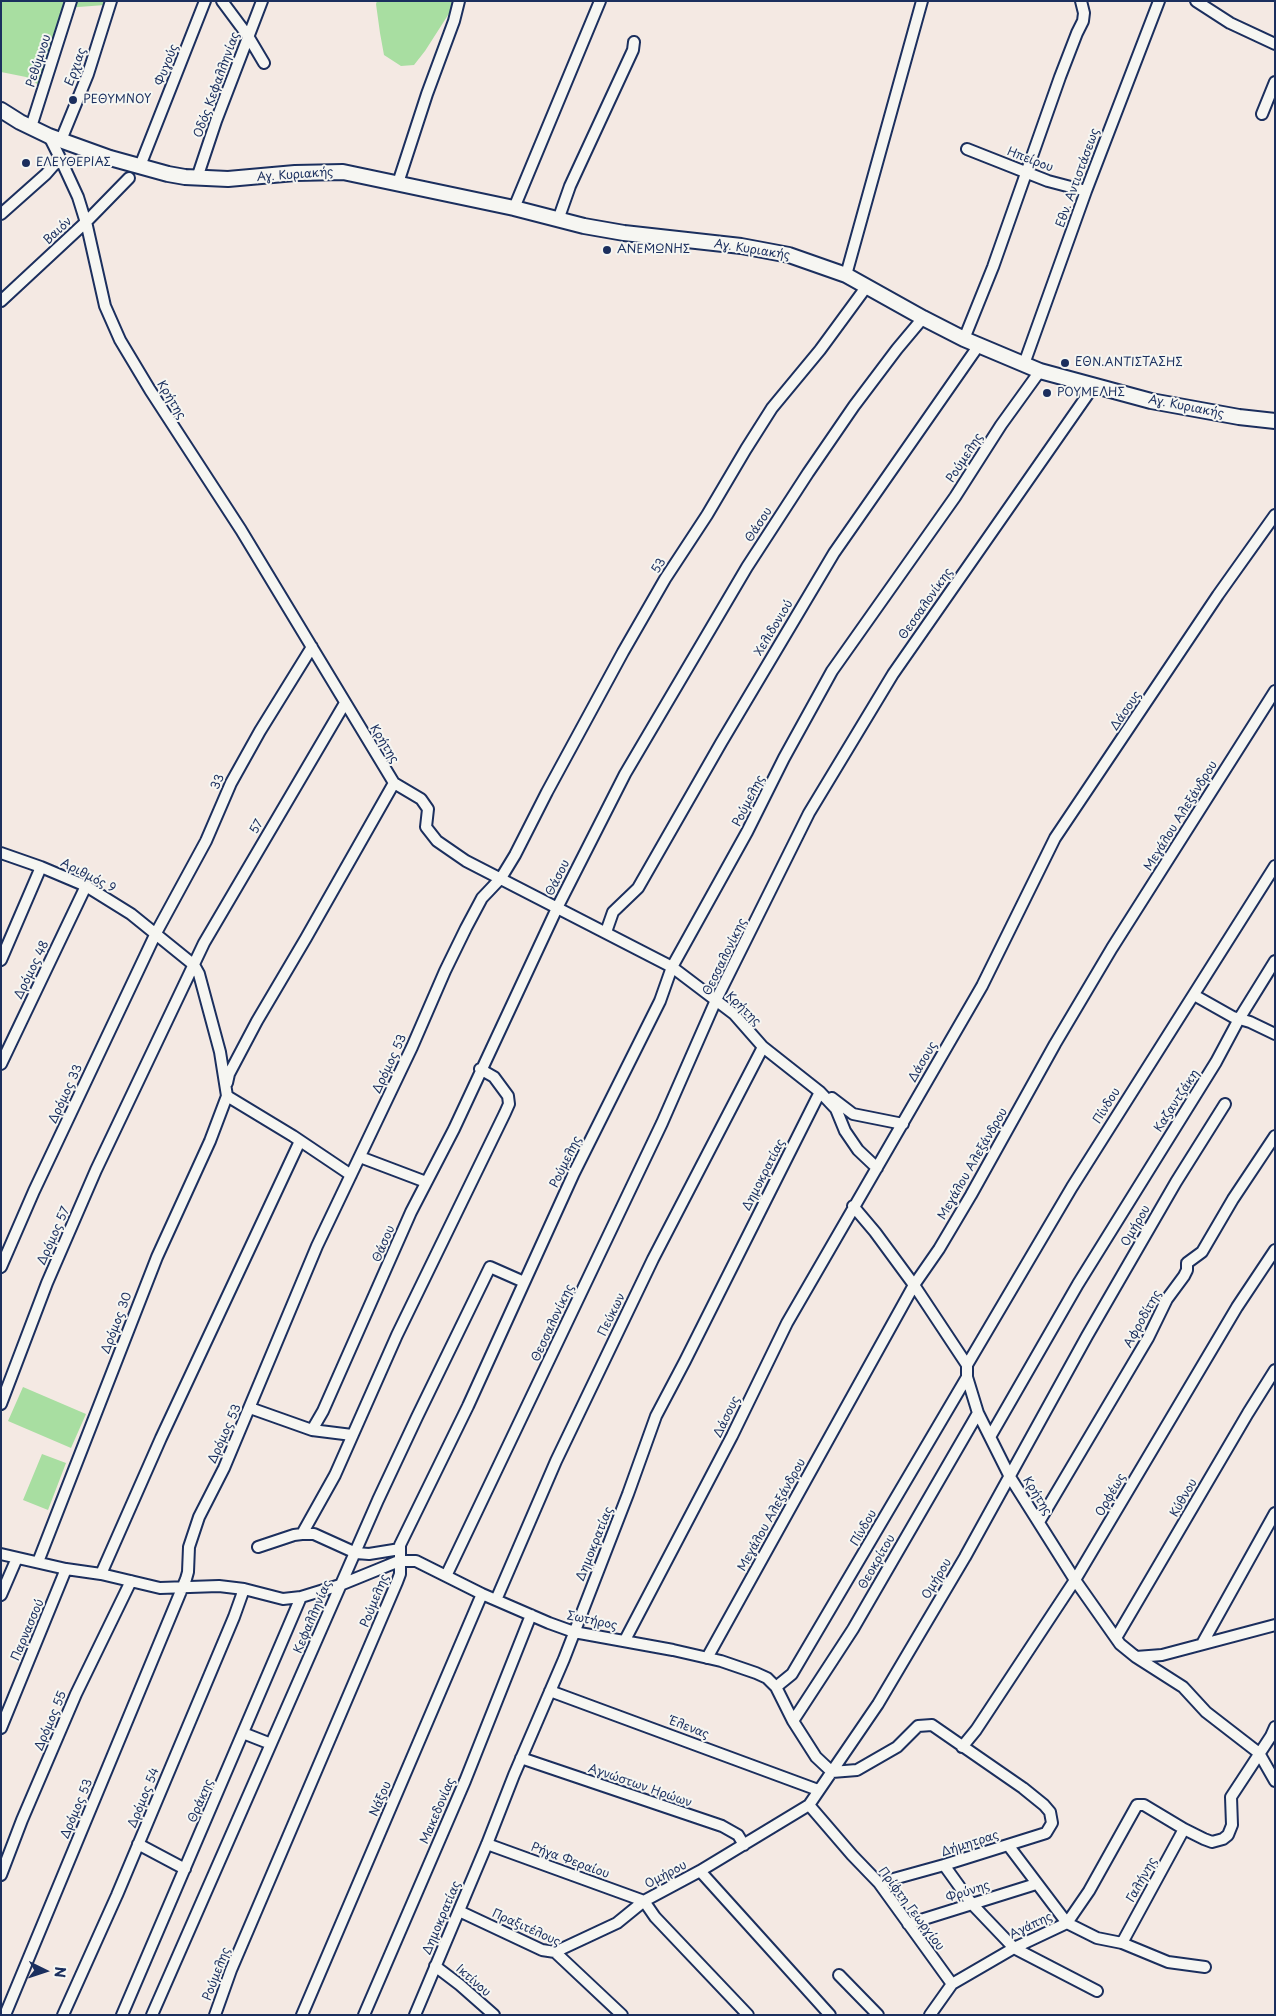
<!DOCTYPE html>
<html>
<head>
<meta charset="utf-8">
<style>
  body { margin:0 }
  #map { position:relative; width:1276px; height:2016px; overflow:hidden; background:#f4e9e3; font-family:"Playpen Sans",sans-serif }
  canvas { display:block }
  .frame { position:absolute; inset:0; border:2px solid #1b2f5e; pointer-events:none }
  .north { position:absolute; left:20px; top:1946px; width:50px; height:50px; -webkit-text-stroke:4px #f6f6f2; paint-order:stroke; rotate:94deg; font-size:14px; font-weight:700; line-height:20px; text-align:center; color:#1b2f5e }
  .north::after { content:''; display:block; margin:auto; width:18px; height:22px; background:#1b2f5e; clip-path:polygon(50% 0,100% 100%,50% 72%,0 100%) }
</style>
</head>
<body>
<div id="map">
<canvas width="1276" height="2016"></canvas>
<div class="frame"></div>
<div class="north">N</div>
</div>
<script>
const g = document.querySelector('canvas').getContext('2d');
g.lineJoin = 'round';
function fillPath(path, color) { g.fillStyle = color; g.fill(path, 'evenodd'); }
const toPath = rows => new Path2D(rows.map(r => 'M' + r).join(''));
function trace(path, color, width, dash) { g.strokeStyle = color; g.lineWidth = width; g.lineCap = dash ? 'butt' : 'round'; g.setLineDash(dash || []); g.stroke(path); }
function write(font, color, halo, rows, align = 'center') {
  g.font = font + ' "Playpen Sans",sans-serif'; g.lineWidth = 4; g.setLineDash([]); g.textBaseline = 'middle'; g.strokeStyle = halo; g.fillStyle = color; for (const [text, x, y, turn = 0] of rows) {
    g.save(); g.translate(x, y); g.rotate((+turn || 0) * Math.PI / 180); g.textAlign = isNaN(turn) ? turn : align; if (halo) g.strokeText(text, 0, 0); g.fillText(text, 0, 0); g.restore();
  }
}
fillPath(toPath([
  [1,1,106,1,105,5,65,8,39,85,26,77,1,72],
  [377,1,453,1,450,12,425,51,414,65,401,66,384,55,380,33,376,4],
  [23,1387,86,1414,71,1448,8,1421],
  [42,1454,66,1463,48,1510,23,1500]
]), '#a8dea1');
const street = toPath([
  [222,1,248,36,264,63],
  [1196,1,1230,23,1275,44],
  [1262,114,1275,82],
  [31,127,71,1],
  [61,140,88,74,111,1],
  [967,149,1048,181,1086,191],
  [60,158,78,197,87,226,105,306,120,340,150,390,241,530,394,783,421,799,428,809,426,827,437,841,466,861,672,967,734,1014,763,1047,820,1092,836,1109,845,1131,858,1150,877,1168],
  [140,166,205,1],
  [197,178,216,121,262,1],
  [398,183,427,94,454,21,459,1],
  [514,208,600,1],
  [1,214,46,174,60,158,49,136],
  [558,220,570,186,633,50,634,42],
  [846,275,922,1],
  [1,301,86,222,129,178],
  [964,339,993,267,1060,77,1077,33,1083,21,1084,13,1081,1],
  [1024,364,1086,191,1159,1],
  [1,853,41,867,86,886,131,914,194,965,199,974,220,1052,227,1096,210,1141,157,1257,38,1562],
  [606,932,613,912,638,888,721,743,834,553,979,345],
  [1,960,41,867],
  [1194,995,1233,1017,1250,1022,1275,1034],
  [1,1064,86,886],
  [227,1083,229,1074,257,1021,306,938,394,783],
  [227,1096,293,1136,351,1175],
  [832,1098,853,1114,903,1124],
  [360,1157,426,1182],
  [853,1206,875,1232,914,1285,967,1365,967,1377,978,1413,1010,1477,1075,1580,1120,1644,1136,1657,1183,1687,1206,1712,1259,1753,1275,1781],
  [1,1267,34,1191,156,933,206,841,231,783,260,731,312,647],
  [967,1365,1072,1187,1275,866],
  [1,1404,47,1283,96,1170,204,943,345,703],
  [250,1408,312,1430,323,1411,411,1212,454,1129,558,906,625,774,747,567,808,473,854,406,897,349,923,318],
  [312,1430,352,1435],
  [990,1437,1078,1284,1216,1062,1239,1019,1275,961],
  [1039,1522,1148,1338,1167,1299,1184,1276,1187,1270,1187,1263,1202,1252,1233,1199,1275,1136],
  [302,1534,335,1475,397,1335,505,1113,509,1104,508,1096,494,1077,480,1069],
  [258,1547,294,1535,302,1534,314,1534,356,1553,369,1554,400,1549],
  [1,1554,66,1569,101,1574,160,1588,219,1586,244,1589,283,1599,301,1597,340,1585,399,1561,416,1561,482,1594,549,1623,574,1632,673,1650,721,1661,756,1673,767,1678,776,1687,793,1721,816,1757,832,1772,857,1770,897,1747,918,1726,932,1725,1023,1788,1044,1805,1050,1812,1052,1823,1046,1833,944,1865,879,1883],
  [101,1574,161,1438,300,1141],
  [446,1576,662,1123,716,1000,809,813,893,674,1093,387],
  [1,1595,17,1558],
  [496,1600,556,1461,653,1259,763,1047],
  [1116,1638,1248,1413,1275,1370],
  [625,1640,732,1436,787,1323,982,986,1055,838,1218,595,1275,515],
  [1202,1644,1275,1513],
  [1136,1657,1162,1655,1275,1625],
  [707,1658,914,1285,939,1249,971,1195,1055,1044,1112,948,1275,691],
  [776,1687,792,1674,967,1377],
  [550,1691,818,1790],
  [793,1721,853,1629,978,1413],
  [1,1728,66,1569],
  [243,1733,271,1744],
  [962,1747,976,1730,1075,1580,1237,1307,1275,1250],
  [521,1758,722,1826,738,1835,744,1845],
  [809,1805,852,1855,879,1883,952,1984],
  [138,1844,185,1869],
  [487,1844,644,1901,655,1917,748,2015],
  [1008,1845,1067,1923,1097,1938,1122,1943,1168,1962,1205,1967],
  [944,1865,972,1904,1014,1948,1097,1991],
  [700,1871,830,2015],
  [1,1875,22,1820,76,1694,131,1581],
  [459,1911,542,1950,555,1952,622,2015],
  [908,1924,1036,1884],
  [1122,1943,1184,1829],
  [555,1952,617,1923,644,1901,700,1871,809,1805,878,1704,965,1557,1087,1336,1176,1182,1225,1104],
  [435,1966,460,1985,494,2015],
  [839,1975,878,2015],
  [5,2015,186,1579,188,1572,189,1547,199,1517,224,1468,317,1246,412,1047,445,971,466,928,482,898,501,878,515,855,547,792,623,652,665,579,707,515,746,449,772,408,820,350,867,286],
  [63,2015,117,1895,234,1617,244,1589],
  [122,2015,301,1597],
  [152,2015,378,1500,417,1417,490,1267,524,1282],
  [215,2015,231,1970,397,1582,400,1574,400,1545,468,1406,574,1173,660,1001,672,967,747,832,784,758,832,671,955,497,1001,425,1040,371],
  [302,2015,482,1594],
  [364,2015,465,1781,531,1615],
  [415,2015,487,1844,514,1775,564,1659,628,1494,656,1416,685,1361,820,1092],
  [930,2015,952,1984,1014,1948,1067,1923,1089,1891,1137,1805,1144,1805,1184,1829,1204,1839,1212,1842,1223,1839,1228,1835,1232,1825,1231,1797,1271,1736,1275,1727]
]);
const secondary = toPath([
  [1,110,20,122,49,136,110,158,168,174,185,177,228,179,295,173,343,172,514,208,584,226,624,233,741,246,789,255,846,275,923,318,964,339,1040,371,1151,401,1239,417,1275,421]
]);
trace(street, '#1b2f5e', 14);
trace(secondary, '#1b2f5e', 18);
trace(street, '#f6f6f2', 10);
trace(secondary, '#f6f6f2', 14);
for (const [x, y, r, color] of [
  [73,100,5,"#1b2f5e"],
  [26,163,5,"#1b2f5e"],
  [607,250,5,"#1b2f5e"],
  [1065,363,5,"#1b2f5e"],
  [1047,393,5,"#1b2f5e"]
]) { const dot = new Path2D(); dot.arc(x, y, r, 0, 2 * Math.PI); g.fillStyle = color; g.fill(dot); trace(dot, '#f6f6f2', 2); }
write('12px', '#1b2f5e', '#f6f6f2', [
  ["Ρεθύμνου",39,61,-72],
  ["Φυγούς",167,65,-69],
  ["Ερχιας",76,67,-70],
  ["Οδός Κεφαλληνίας",217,85,-70],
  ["Ηπείρου",1030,160,21],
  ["Αγ. Κυριακής",295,175,-4],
  ["Εθν. Αντιστάσεως",1078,178,-70],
  ["Βαιόν",58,231,-43],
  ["Αγ. Κυριακής",752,250,9],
  ["Κρήτης",171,400,58],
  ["Αγ. Κυριακής",1186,407,11],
  ["Ρούμελης",965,458,-57],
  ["Θάσου",759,525,-57],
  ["53",659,566,-58],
  ["Θεσσαλονίκης",926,604,-55],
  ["Χελιδονιού",774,628,-59],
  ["Δάσους",1126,711,-56],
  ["Κρήτης",384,744,58],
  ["33",218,782,-65],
  ["Ρούμελης",749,801,-63],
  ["Μεγάλου Αλεξάνδρου",1181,816,-58],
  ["57",257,827,-60],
  ["Αριθμός 9",88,876,27],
  ["Θάσου",558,878,-63],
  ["Θεσσαλονίκης",725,957,-64],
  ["Δρόμος 48",32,970,-64],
  ["Κρήτης",743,1009,44],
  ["Δάσους",923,1062,-60],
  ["Δρόμος 53",390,1064,-65],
  ["Δρόμος 33",66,1094,-65],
  ["Καζαντζάκη",1177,1101,-57],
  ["Πίνδου",1107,1106,-58],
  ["Ρούμελης",566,1162,-64],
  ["Μεγάλου Αλεξάνδρου",973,1164,-60],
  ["Δημοκρατίας",764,1175,-63],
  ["Ομήρου",1136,1226,-60],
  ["Δρόμος 57",54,1236,-66],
  ["Θάσου",384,1244,-67],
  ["Πεύκων",612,1315,-64],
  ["Αφροδίτης",1143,1319,-61],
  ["Δρόμος 30",117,1323,-69],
  ["Θεσσαλονίκης",553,1323,-65],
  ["Δάσους",727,1417,-64],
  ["Δρόμος 53",225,1434,-66],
  ["Ορφέως",1111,1495,-60],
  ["Κρήτης",1037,1496,58],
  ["Κύθνου",1184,1498,-60],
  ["Μεγάλου Αλεξάνδρου",772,1515,-61],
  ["Πίνδου",864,1528,-60],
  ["Δημοκρατίας",595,1544,-68],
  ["Θεοκρίτου",877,1562,-60],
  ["Ομήρου",937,1579,-59],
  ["Ρούμελης",375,1601,-68],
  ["Κεφαλληνίας",313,1617,-67],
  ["Σωτήρος",592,1621,12],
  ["Παρνασσού",28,1630,-67],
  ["Δρόμος 55",51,1721,-67],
  ["Έλενας",689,1728,21],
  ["Αγνώστων Ηρώων",640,1786,19],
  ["Δρόμος 54",144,1798,-68],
  ["Νάξου",381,1799,-67],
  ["Θράκης",201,1801,-67],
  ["Δρόμος 53",77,1809,-67],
  ["Μακεδονίας",438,1811,-67],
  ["Δήμητρας",970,1844,-18],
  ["Ρήγα Φεραίου",570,1861,20],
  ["Ομήρου",666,1875,-28],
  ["Γαλήνης",1142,1880,-61],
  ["Φρύνης",968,1892,-18],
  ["Πρίφτη Γεωργίου",911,1909,53],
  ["Δημοκρατίας",442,1918,-67],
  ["Αγάπης",1031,1926,-26],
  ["Πραξιτέλους",526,1928,24],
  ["Ρούμελης",217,1974,-69],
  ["Ικτίνου",473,1981,41]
]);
write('12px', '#1b2f5e', '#f6f6f2', [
  ["ΡΕΘΥΜΝΟΥ",83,100],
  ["ΕΛΕΥΘΕΡΙΑΣ",36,163],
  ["ΑΝΕΜΩΝΗΣ",617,250],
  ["ΕΘΝ.ΑΝΤΙΣΤΑΣΗΣ",1075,363],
  ["ΡΟΥΜΕΛΗΣ",1057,393]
], 'left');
</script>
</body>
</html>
